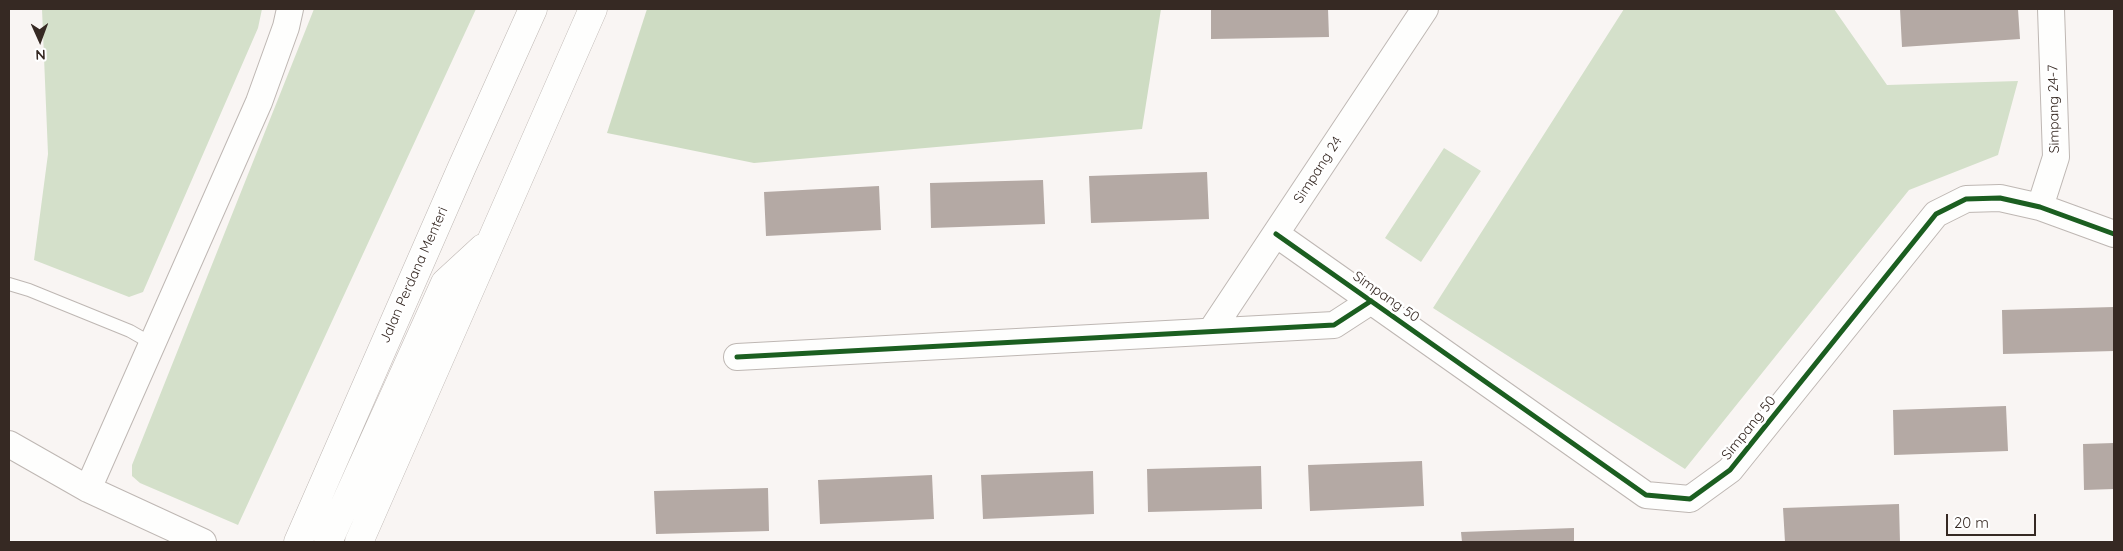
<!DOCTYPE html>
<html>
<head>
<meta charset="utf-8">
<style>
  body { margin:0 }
  #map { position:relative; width:2123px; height:551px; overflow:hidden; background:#f9f5f3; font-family:Quicksand,sans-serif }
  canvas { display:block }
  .frame { position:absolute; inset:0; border:10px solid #362923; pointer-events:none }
  .north { position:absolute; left:15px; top:15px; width:50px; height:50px; -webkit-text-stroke:4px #fff; paint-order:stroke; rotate:178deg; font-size:14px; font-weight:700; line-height:20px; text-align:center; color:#362923 }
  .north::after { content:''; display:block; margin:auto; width:18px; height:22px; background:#362923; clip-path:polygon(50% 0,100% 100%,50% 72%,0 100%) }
  .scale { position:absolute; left:1946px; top:514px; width:90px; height:22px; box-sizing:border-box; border:2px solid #362923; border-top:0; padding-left:6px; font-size:15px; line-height:18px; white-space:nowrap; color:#362923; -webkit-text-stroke:4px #fff; paint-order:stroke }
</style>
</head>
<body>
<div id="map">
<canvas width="2123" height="551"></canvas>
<div class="frame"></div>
<div class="north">N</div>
<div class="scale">20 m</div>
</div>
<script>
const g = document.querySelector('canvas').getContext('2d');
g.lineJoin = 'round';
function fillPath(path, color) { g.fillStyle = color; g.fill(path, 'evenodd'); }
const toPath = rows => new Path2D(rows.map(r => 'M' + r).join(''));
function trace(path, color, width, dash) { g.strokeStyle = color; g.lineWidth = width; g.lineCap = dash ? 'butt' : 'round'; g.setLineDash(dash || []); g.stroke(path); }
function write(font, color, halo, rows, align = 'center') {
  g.font = font + ' Quicksand,sans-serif'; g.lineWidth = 5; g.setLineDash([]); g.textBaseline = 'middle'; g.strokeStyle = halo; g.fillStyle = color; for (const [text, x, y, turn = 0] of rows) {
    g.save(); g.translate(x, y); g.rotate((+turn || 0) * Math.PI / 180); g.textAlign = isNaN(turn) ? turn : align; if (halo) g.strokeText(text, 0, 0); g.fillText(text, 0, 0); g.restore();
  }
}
fillPath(toPath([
  [42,9,262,9,258,28,143,292,129,297,34,260,48,154],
  [314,9,476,9,238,525,140,483,132,476,132,465],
  [1624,9,1834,9,1887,85,2018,81,1998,155,1909,190,1685,469,1433,308],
  [1444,148,1481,171,1421,262,1385,238]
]), '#d4e0ca');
fillPath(toPath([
  [647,9,1161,9,1142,129,754,163,607,133]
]), '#cedcc3');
fillPath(toPath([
  [1211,9,1328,9,1329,37,1211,39],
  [1900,9,2018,9,2020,39,1902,47],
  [1207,172,1209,219,1091,223,1089,176],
  [1043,180,1045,224,931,228,930,183],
  [879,186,881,230,766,236,764,192],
  [2114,307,2114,351,2003,354,2002,310],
  [2006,406,2008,451,1894,455,1893,410],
  [2114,443,2114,489,2084,490,2083,444],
  [1422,461,1424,506,1310,511,1308,465],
  [1261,466,1262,509,1148,512,1147,469],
  [1093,471,1094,514,983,519,981,475],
  [932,475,934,519,820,524,818,480],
  [768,488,769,531,656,534,654,491],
  [1899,504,1900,542,1785,542,1783,508],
  [1574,528,1574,542,1462,542,1461,532]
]), '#b4a9a4');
const lane = toPath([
  [9,284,29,290,130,331,151,343]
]);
const street = toPath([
  [2040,207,2056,157,2051,9],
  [1276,234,1646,495,1690,499,1730,470,1936,214,1966,199,2000,198,2040,207,2114,234],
  [1211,331,1425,9],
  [737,357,1334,325,1371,301],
  [9,444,88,489,203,542],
  [88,489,259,102,286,27,290,9]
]);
const primary = toPath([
  [298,542,462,167,533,9],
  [328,542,445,283,483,248],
  [359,542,593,9]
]);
trace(lane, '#beb7b3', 14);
trace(street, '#beb7b3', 28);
trace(primary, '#beb7b3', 29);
trace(lane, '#fefefd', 12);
trace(street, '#fefefd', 26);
trace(primary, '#fefefd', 28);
trace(toPath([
  [1276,234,1646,495,1690,499,1730,470,1936,214,1966,199,2000,198,2040,207,2114,234],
  [737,357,1334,325,1371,301]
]), '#1b5e20', 5);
write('14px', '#362923', '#fff', [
  ["Simpang 24-7",2054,109,-91],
  ["Simpang 24",1318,170,-57],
  ["Jalan Perdana Menteri",414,275,-66],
  ["Simpang 50",1386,297,35],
  ["Simpang 50",1749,428,-51]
]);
</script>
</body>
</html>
